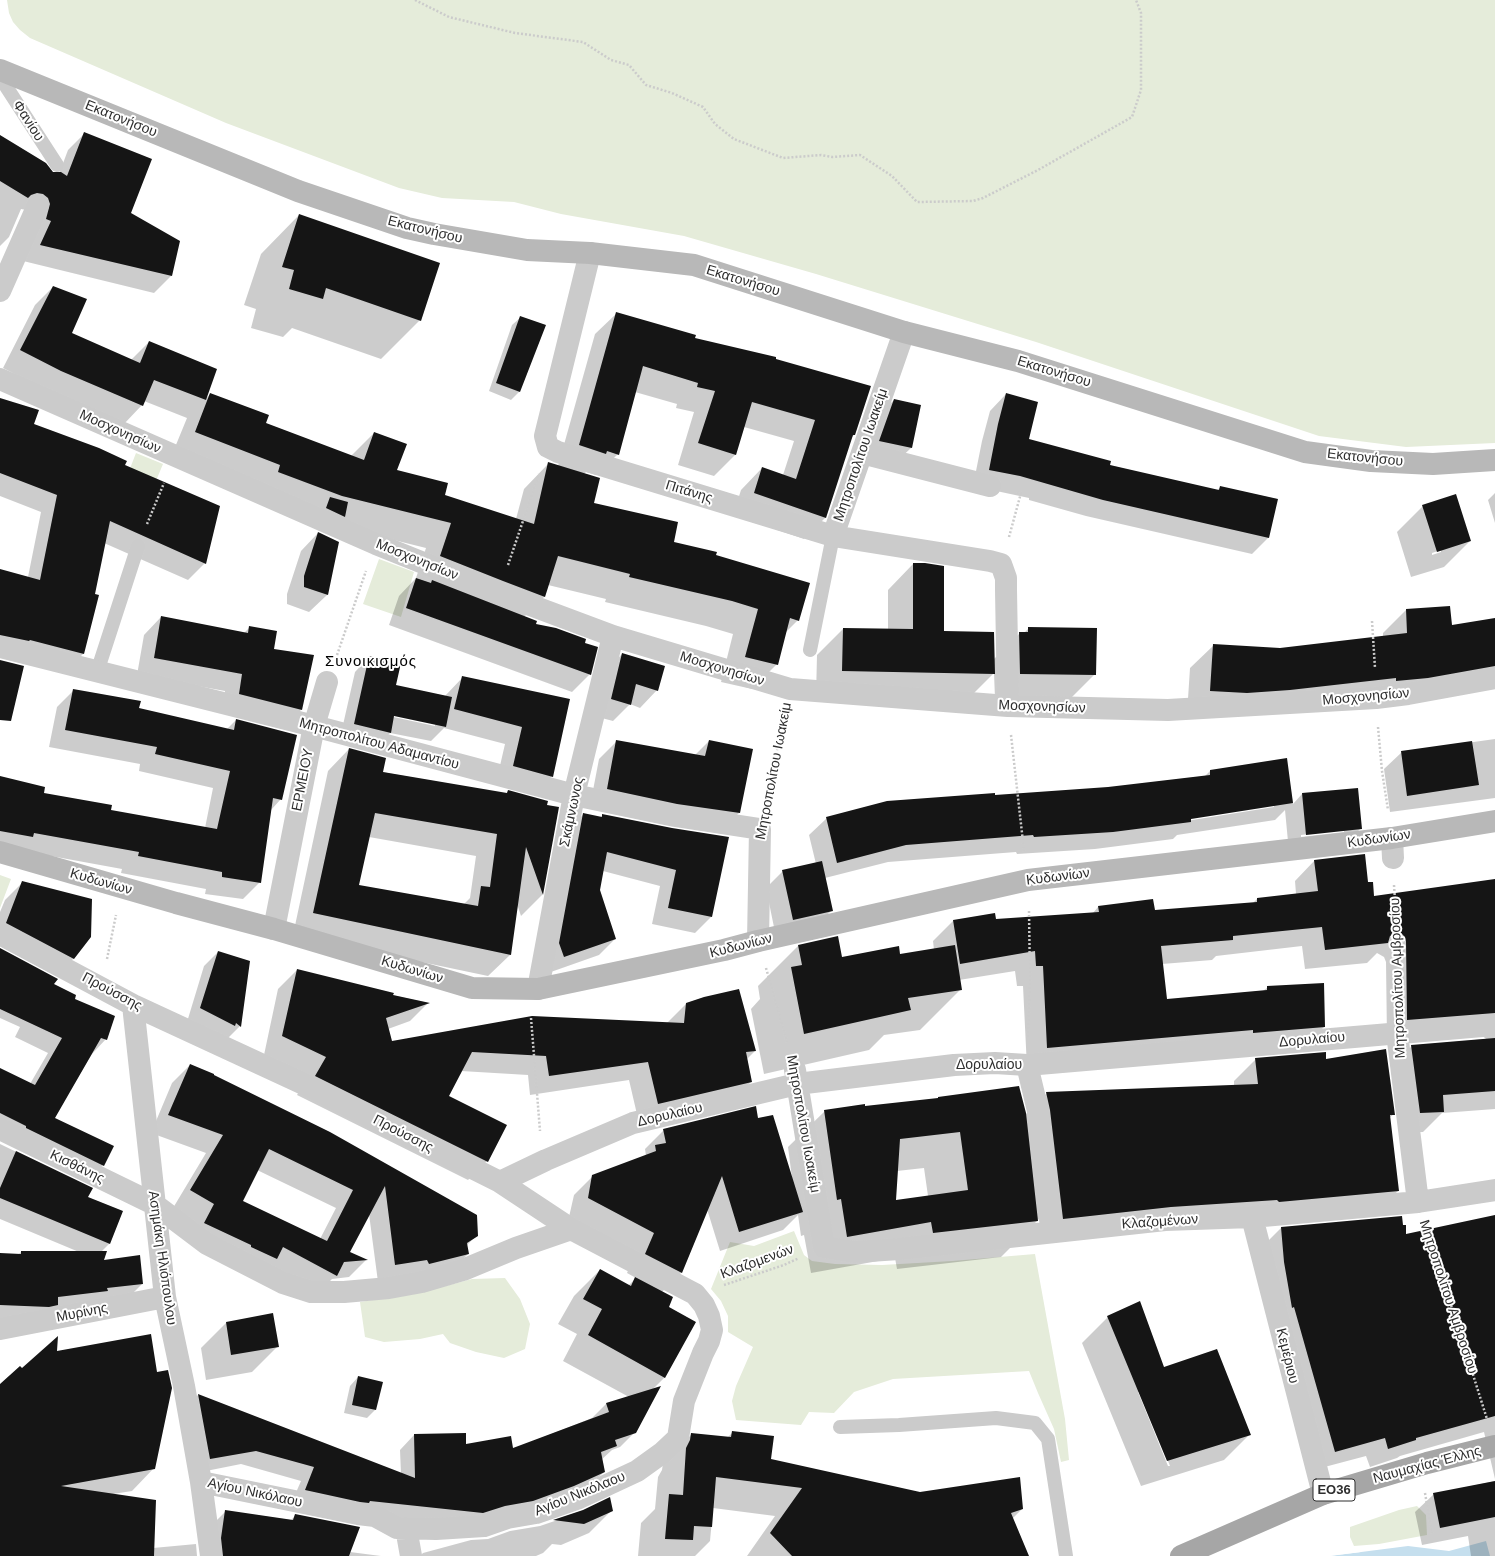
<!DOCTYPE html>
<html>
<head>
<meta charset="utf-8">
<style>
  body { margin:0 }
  canvas { display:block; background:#fff }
</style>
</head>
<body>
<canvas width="1495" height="1556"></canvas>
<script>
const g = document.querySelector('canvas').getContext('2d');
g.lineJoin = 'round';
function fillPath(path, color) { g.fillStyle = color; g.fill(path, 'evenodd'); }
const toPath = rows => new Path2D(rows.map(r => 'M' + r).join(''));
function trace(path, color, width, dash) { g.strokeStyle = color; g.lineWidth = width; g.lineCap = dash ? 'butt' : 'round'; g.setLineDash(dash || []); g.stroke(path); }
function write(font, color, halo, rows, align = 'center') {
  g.font = font + ' Helvetica,sans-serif'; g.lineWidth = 4; g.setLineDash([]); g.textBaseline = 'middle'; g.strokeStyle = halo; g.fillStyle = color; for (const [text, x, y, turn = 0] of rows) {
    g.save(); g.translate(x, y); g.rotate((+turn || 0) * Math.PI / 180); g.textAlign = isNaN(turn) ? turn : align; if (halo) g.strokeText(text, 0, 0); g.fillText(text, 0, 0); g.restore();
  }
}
fillPath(toPath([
  [7,0,1495,0,1495,443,1406,447,1319,436,1036,342,816,274,684,236,561,214,514,202,442,198,399,188,226,123,30,38,20,30,13,22,9,13],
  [136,453,163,464,143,512,117,502],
  [379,559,414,572,401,617,363,604],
  [0,875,11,879,0,908],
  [794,1231,804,1255,812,1261,835,1264,882,1265,952,1261,1035,1254,1065,1419,1069,1460,1061,1462,1054,1429,1038,1393,1029,1371,893,1379,854,1392,834,1413,809,1412,801,1425,736,1420,732,1401,736,1386,753,1347,728,1332,728,1316,721,1301,711,1289,730,1242,754,1246],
  [505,1278,520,1299,530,1324,525,1349,504,1358,476,1352,450,1343,443,1334,420,1339,384,1342,365,1337,360,1302,423,1292,472,1279],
  [1417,1506,1426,1515,1427,1535,1379,1544,1354,1546,1350,1537,1350,1527,1399,1510]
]), '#e5ecda');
fillPath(toPath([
  [1486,1541,1490,1556,1330,1556,1408,1546,1449,1551]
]), '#c5dfee');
fillPath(toPath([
  [1359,1550,1361,1552,1328,1556,1330,1554]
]), '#fff');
fillPath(toPath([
  [85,133,130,214,179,241,171,276,154,293,19,260,26,210,21,209,9,237,0,246,0,137,53,174,59,174,68,150],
  [299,215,420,320,381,359,292,328,283,337,251,328,256,309,244,305,261,254],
  [53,287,70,334,131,360,149,342,216,370,205,400,210,394,265,423,351,456,374,433,396,471,444,496,516,519,524,489,548,464,558,466,595,334,617,313,694,339,775,360,854,435,851,438,825,518,804,539,733,515,741,490,762,468,783,475,794,441,744,427,735,455,714,476,678,465,694,412,676,408,677,404,635,392,618,454,596,475,586,472,584,474,593,504,673,543,715,555,798,620,785,633,777,664,752,689,721,682,733,634,706,626,605,602,606,599,548,585,544,597,524,617,535,625,590,674,572,692,389,625,399,596,416,578,426,548,317,521,171,457,187,418,144,401,142,405,124,424,43,389,3,368,35,305],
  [521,317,545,325,519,392,511,400,489,391,512,325],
  [1006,394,1027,439,1109,465,1216,491,1221,487,1277,499,1268,538,1252,554,1086,516,1029,500,1029,498,973,486,982,441,990,411],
  [0,400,33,424,124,466,205,563,188,580,104,543,83,654,66,671,0,655,0,570,28,577,41,512,0,496],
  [894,400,920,406,911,448,893,465,863,458,877,417],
  [1495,493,1495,523,1488,500],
  [1423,506,1470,541,1444,567,1411,577,1397,532],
  [1441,550,1441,552,1432,555,1432,553],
  [318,533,338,542,327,595,309,612,287,604,287,594,301,551],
  [913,564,943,632,994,659,1020,633,1024,633,1029,628,1095,674,1069,700,995,699,994,673,968,699,816,696,817,655,843,629,888,630,888,590],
  [1449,607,1451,626,1495,619,1495,685,1187,714,1190,668,1214,645,1280,649,1383,637,1383,633,1406,610],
  [161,617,244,633,250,627,273,650,301,710,284,727,222,711,225,691,137,675,144,635],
  [622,654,657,690,640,708,630,704,613,721,594,716,605,672],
  [369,657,395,686,445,696,463,677,569,700,552,776,535,793,496,783,505,744,444,728,431,741,390,733,375,748,340,738,355,672],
  [390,714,435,724,435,726,389,716],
  [74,690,138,709,227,729,236,720,281,799,271,810,260,882,243,899,205,894,206,889,121,873,122,869,18,850,0,850,0,777,43,794,110,811,205,828,213,788,139,771,140,764,49,747,57,707],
  [1495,739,1495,798,1390,812,1384,769,1402,752],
  [709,741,739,813,721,830,590,806,599,759,616,742,695,755],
  [349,749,382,772,506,794,508,791,546,805,558,808,542,895,521,916,517,904,510,955,488,976,293,935,328,771],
  [369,837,476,856,470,898,463,905,357,886],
  [1286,759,1293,804,1302,794,1357,789,1361,828,1344,846,1289,852,1285,810,1275,820,1177,835,1173,839,1095,849,1017,854,1016,852,888,862,825,878,831,911,814,928,776,937,766,888,783,871,816,864,809,835,827,818,994,796,1108,788,1205,776,1210,771],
  [1274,805,1274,807,1186,821,1186,819],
  [1344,830,1344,832,1301,837,1301,835],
  [584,814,599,818,603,815,672,829,711,917,695,933,652,924,660,886,603,871,599,890,615,939,599,955,548,973,567,830],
  [1315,860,1367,883,1373,897,1495,890,1495,1109,1442,1113,1423,1132,1400,1133,1391,1066,1412,1046,1486,1039,1485,1038,1480,1034,1387,1040,1386,962,1384,957,1377,953,1367,963,1305,969,1302,946,1216,956,1212,960,1162,964,1166,1000,1263,991,1268,987,1324,1027,1304,1047,1027,1068,1023,986,1017,986,1015,971,959,980,961,989,920,1030,884,1035,869,1050,764,1074,751,1009,760,999,758,986,798,946,841,958,899,955,934,950,933,941,953,921,995,920,1093,913,1098,907,1155,912,1253,903,1257,899,1296,894,1295,881],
  [22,883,90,936,73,959,56,976,0,946,0,912,5,900],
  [0,949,73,999,106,1039,92,1054,53,1118,103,1165,88,1180,0,1137,0,1070,30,1084,48,1053,15,1037,20,1027,0,1018],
  [218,952,249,961,240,1026,226,1040,187,1022,204,966],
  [297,970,392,995,428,1003,410,1021,388,1029,391,1043,667,1023,686,1004,755,1051,747,1059,751,1082,732,1101,639,1123,629,1080,530,1095,528,1075,461,1071,448,1097,487,1161,468,1180,297,1095,308,1076,264,1055,278,989],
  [1256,1059,1325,1060,1394,1114,1389,1118,1398,1191,1375,1213,1041,1240,1039,1219,1001,1257,897,1269,895,1258,811,1273,804,1235,801,1236,798,1215,783,1230,720,1251,707,1209,681,1273,662,1292,667,1307,665,1377,652,1390,635,1432,620,1447,612,1450,601,1460,604,1472,589,1486,468,1527,291,1504,301,1481,241,1464,196,1473,184,1409,198,1395,401,1474,400,1450,414,1435,465,1445,513,1449,592,1418,606,1404,629,1397,563,1361,577,1334,558,1324,574,1296,600,1270,628,1286,636,1278,627,1273,636,1252,569,1217,574,1195,593,1176,646,1156,645,1149,664,1130,758,1119,791,1178,792,1178,788,1147,825,1111,936,1099,938,1098,1025,1115,1047,1093,1234,1086,1234,1081],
  [924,1168,928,1196,895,1201,897,1171],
  [190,1065,477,1235,466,1246,468,1254,450,1272,378,1282,369,1214,349,1252,366,1260,349,1277,332,1279,318,1293,258,1277,173,1208,206,1153,151,1133,172,1083],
  [257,1170,336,1208,320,1239,241,1202],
  [0,1144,91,1188,87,1198,121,1212,109,1244,101,1252,102,1261,142,1284,127,1299,0,1320,0,1254,18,1255,21,1252,79,1252,0,1219],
  [1495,1216,1495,1479,1484,1432,1400,1456,1397,1458,1370,1467,1366,1456,1317,1469,1263,1246,1281,1228,1406,1235],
  [1108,1317,1163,1369,1250,1434,1224,1460,1141,1486,1082,1343],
  [1138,1392,1140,1392,1170,1466,1168,1466],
  [227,1322,278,1346,252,1372,206,1380,201,1348],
  [56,1352,154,1468,132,1491,113,1494,153,1548,196,1544,197,1556,0,1556,0,1385,22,1370],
  [358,1377,375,1410,367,1418,344,1413,350,1386],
  [733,1432,770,1460,920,1493,1022,1509,1012,1519,1028,1556,747,1556,775,1516,713,1508,710,1541,695,1556,638,1556,641,1523,655,1509,658,1477,662,1470,663,1463,692,1434,727,1438],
  [1495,1481,1495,1556,1471,1556,1468,1536,1422,1545,1415,1512,1434,1494],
  [226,1511,291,1520,296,1515,350,1552,381,1556,200,1556,204,1533],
  [584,1511,611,1511,589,1533,561,1545,552,1544,543,1553,536,1556,420,1556,423,1553,471,1540,488,1539,510,1531,540,1526]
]), '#0003');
fillPath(toPath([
  [84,132,152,159,131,213,180,241,172,276,40,245,51,221,46,219,50,204,48,198,43,194,37,193,31,195,28,198,0,181,0,135,46,163,53,172,61,172,67,176],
  [299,214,440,263,421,321,326,288,323,299,289,289,294,270,282,267],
  [53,286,87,299,72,333,140,363,149,341,217,369,206,400,154,380,143,406,61,371,20,350],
  [616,312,696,335,695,338,776,357,776,359,871,386,855,435,853,435,826,518,754,493,762,467,796,479,815,420,752,402,736,455,698,443,715,391,697,387,698,383,643,366,619,455,607,451,606,454,579,445],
  [520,316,546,325,520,392,496,383],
  [210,393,269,415,266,423,364,460,374,432,407,444,397,470,448,483,445,495,534,524,548,462,600,478,594,503,678,522,674,542,717,552,716,555,810,583,799,621,790,618,778,665,745,657,758,609,732,601,629,577,630,574,558,556,545,597,503,581,440,556,451,523,342,496,278,472,280,465,195,432],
  [1006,393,1038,402,1029,439,1111,461,1110,465,1219,490,1220,486,1278,499,1269,538,1103,500,1020,476,989,470,998,424],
  [0,398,39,410,34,424,99,448,127,461,125,465,220,506,206,564,110,521,95,594,99,595,84,654,30,640,29,641,0,635,0,569,40,580,57,495,0,473],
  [894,399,921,405,912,448,879,441],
  [1456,494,1471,541,1437,552,1422,505],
  [330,497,348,502,345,517,326,508],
  [318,532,339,542,328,595,304,587,304,576],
  [913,563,925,563,944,566,944,631,994,632,995,674,842,671,843,628,913,629],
  [416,578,431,583,432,580,537,621,536,624,556,628,586,639,585,643,598,647,591,675,406,608],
  [1450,606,1452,625,1495,618,1495,666,1428,678,1396,681,1396,678,1290,690,1247,693,1210,691,1213,644,1280,648,1407,633,1406,609],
  [161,616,248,633,249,626,277,631,274,649,314,655,302,710,239,694,242,674,154,658],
  [1028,627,1097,628,1096,675,1020,674,1019,632,1028,632],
  [622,653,665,666,658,691,636,684,631,705,611,699],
  [369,656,401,663,396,685,452,697,446,727,394,716,391,733,354,724],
  [0,660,24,666,11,721,0,720],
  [462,676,570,699,553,777,513,766,522,727,454,709],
  [73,689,141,701,139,708,234,730,236,719,297,735,282,800,273,798,261,883,222,877,222,872,138,856,139,852,34,833,33,837,0,831,0,776,45,787,44,793,112,805,111,810,217,829,230,771,155,754,157,747,65,730],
  [616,740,705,756,709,740,753,749,740,813,677,804,607,789],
  [1472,741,1479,785,1407,796,1401,751],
  [349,748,386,758,383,772,507,793,508,790,548,801,547,805,559,807,543,895,526,847,511,955,313,913],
  [375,813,497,834,490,887,481,886,478,906,359,885],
  [1287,758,1293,803,1191,819,1191,822,1113,832,1034,837,1033,835,906,845,837,863,826,817,887,801,995,793,995,795,1108,787,1210,775,1210,770],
  [1358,788,1362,829,1306,835,1302,793],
  [583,813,602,817,602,814,672,828,729,837,712,917,668,908,676,870,607,852,600,890,616,939,564,957,559,943],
  [1365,854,1368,882,1373,882,1374,896,1495,879,1495,1013,1407,1020,1406,941,1404,936,1401,933,1397,933,1390,936,1388,943,1325,950,1322,927,1233,936,1233,940,1161,946,1167,999,1267,990,1267,986,1324,983,1325,1027,1253,1033,1253,1030,1047,1048,1043,966,1036,966,1035,951,960,964,953,920,995,913,996,919,1099,912,1098,906,1153,899,1155,910,1257,902,1257,898,1318,891,1314,860],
  [822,861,833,911,793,920,782,870],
  [22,881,92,899,91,937,74,959,6,923],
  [838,936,842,957,899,946,900,954,955,945,962,990,908,998,911,1010,804,1034,791,967,802,965,798,945],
  [0,948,58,979,54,984,76,995,75,999,115,1016,107,1040,101,1038,55,1118,114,1146,104,1166,26,1128,26,1126,0,1113,0,1068,35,1085,62,1038,0,1009],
  [218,951,250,961,241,1027,236,1023,235,1026,200,1008],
  [297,969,394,993,393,995,430,1003,386,1018,392,1041,532,1016,684,1023,686,1003,704,997,739,989,756,1051,746,1052,752,1082,658,1104,648,1062,549,1076,546,1056,472,1052,449,1096,507,1125,488,1162,315,1076,326,1057,282,1036],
  [1495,1038,1495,1091,1443,1095,1444,1112,1420,1113,1411,1045],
  [1386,1049,1395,1115,1390,1115,1399,1191,1279,1202,1277,1200,1171,1207,1063,1219,1050,1110,1046,1092,1258,1084,1255,1058,1326,1052,1326,1059],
  [190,1064,214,1074,214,1075,330,1132,477,1215,478,1236,467,1243,469,1254,429,1264,427,1260,395,1265,385,1186,350,1252,368,1260,344,1262,337,1276,283,1247,277,1259,251,1247,251,1245,204,1223,214,1204,190,1190,223,1135,168,1115],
  [269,1149,353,1190,327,1241,243,1201],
  [1019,1086,1026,1113,1038,1221,933,1233,931,1222,847,1237,841,1199,837,1200,824,1110,865,1104,865,1106,938,1098,938,1097],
  [960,1132,968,1190,896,1200,900,1139],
  [756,1106,758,1118,773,1115,803,1212,739,1232,722,1176,682,1273,645,1254,654,1233,588,1198,592,1175,656,1151,655,1145,666,1143,663,1129],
  [16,1151,93,1188,88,1197,123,1211,110,1244,0,1198,0,1188],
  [1495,1215,1495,1416,1416,1438,1416,1440,1388,1449,1385,1438,1335,1452,1294,1307,1292,1308,1284,1262,1281,1227,1402,1216,1403,1225,1406,1225,1406,1234],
  [21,1251,107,1251,104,1260,140,1255,143,1284,107,1288,108,1291,58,1297,58,1305,49,1307,0,1305,0,1253,21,1254],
  [600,1269,631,1286,635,1277,673,1297,669,1307,696,1322,665,1378,588,1335,602,1309,583,1299],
  [1140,1301,1164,1367,1217,1349,1251,1435,1167,1461,1107,1316],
  [273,1313,279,1347,231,1355,226,1322],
  [151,1334,157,1372,168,1370,172,1388,155,1469,61,1486,156,1500,154,1556,0,1556,0,1384,20,1366,22,1368,58,1336,57,1351],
  [358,1376,383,1382,376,1410,352,1405],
  [661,1386,636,1433,615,1440,617,1446,601,1452,605,1472,574,1486,533,1501,505,1506,483,1513,370,1501,369,1503,360,1502,305,1490,314,1467,256,1451,210,1459,198,1394,415,1478,414,1434,466,1433,466,1444,511,1436,513,1448,609,1412,606,1403],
  [732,1431,774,1436,771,1459,920,1492,1020,1477,1023,1509,1011,1513,1029,1556,792,1556,770,1533,802,1488,716,1477,712,1527,694,1526,693,1540,665,1539,669,1494,683,1495,686,1448,690,1440,691,1433,731,1437],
  [1495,1481,1495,1517,1440,1528,1433,1493],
  [610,1497,613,1511,584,1524,553,1520,583,1510],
  [225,1510,293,1520,295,1514,360,1527,349,1556,223,1556,221,1538]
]), '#151515');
trace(toPath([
  [415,0,449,17,515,33,583,42,611,60,629,65,646,85,672,93,703,107,715,124,734,139,783,158,821,155,832,157,860,155,892,176,917,202,973,201,983,198,1038,170,1132,117,1141,90,1141,13,1136,0],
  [147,524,164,483],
  [1009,537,1021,493,1017,492],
  [508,565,539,474],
  [1372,621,1375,668],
  [337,655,366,571],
  [1378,727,1382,771,1388,810],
  [1011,735,1024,851],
  [766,801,784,718],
  [1394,885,1396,916],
  [107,959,116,915],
  [766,968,787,1042],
  [531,1018,540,1131],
  [1028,1037,1030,982,1029,910],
  [1427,1229,1487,1419],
  [724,1285,784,1265,799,1258],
  [1425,1493,1432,1533]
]), '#cbcbcb', 2.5, [2, 2]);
trace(toPath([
  [0,77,57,165],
  [810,650,833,536],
  [97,672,138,546],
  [1397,1033,1397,941],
  [840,1427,899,1425,996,1418,1035,1423,1048,1439,1066,1556]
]), '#cbcbcb', 14);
trace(toPath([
  [590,253,545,436,548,447,558,452,833,536,990,561,1001,564,1006,578,1006,590,1008,706],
  [0,291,38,205],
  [0,379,376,544,498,593,613,636,790,689,1008,706,1168,710,1376,698,1408,694,1495,678],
  [862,453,990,486],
  [833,536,904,332],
  [0,647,314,726,574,795,675,816,760,829,758,941],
  [1392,838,1393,858],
  [274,929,314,726,327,682],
  [0,934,133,1005,308,1086,500,1182,571,1229,695,1294,704,1305,709,1316,712,1330,709,1341,703,1353,684,1401,678,1438,662,1453,637,1471,579,1498,536,1513,507,1518,484,1526,436,1529,397,1528,375,1516,358,1514,201,1482],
  [538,989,574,795,613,636],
  [133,1005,165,1297,184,1386,201,1482,211,1556],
  [1397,1033,1418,1202],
  [1027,1065,1038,1111,1052,1232],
  [795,1070,824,1247,854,1252,899,1249,1165,1220,1252,1217,1418,1202,1495,1190],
  [0,1129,154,1204,207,1244,283,1283,311,1292,344,1292,389,1288,422,1282,463,1270,516,1248,571,1229],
  [500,1182,546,1160,633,1123,797,1084,954,1065,995,1063,1027,1065,1495,1025],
  [1252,1217,1323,1494],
  [0,1329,165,1297],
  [406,1528,411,1556]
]), '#cbcbcb', 22);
trace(toPath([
  [0,70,298,191,407,228,434,234,527,250,590,253,694,265,904,332,1018,361,1305,452,1371,461,1433,464,1495,460],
  [0,852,176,903,274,929,472,988,538,989,724,950,758,941,1028,880,1392,838,1495,821]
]), '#b8b8b8', 22);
trace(toPath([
  [1181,1556,1323,1494,1427,1463,1495,1446]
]), '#a6a6a6', 22);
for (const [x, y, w] of [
  [1334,1490,42]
]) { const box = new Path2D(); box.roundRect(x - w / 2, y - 11, w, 22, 3); g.fillStyle = '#fff'; g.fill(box); trace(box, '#2e2e2e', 1); }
write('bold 13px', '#2e2e2e', null, [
  ["ΕΟ36",1334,1490]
]);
write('14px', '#2e2e2e', '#fff', [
  ["Εκατονήσου",121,119,22],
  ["Φανίου",28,121,57],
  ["Εκατονήσου",425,230,14],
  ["Εκατονήσου",743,281,17],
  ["Εκατονήσου",1054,372,17],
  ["Μοσχονησίων",120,432,24],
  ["Μητροπολίτου Ιωακείμ",861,455,-71],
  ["Εκατονήσου",1365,458,6],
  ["Πιτάνης",689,492,17],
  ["Μοσχονησίων",417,560,22],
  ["Μοσχονησίων",722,669,17],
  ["Μοσχονησίων",1366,697,-5],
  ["Μοσχονησίων",1042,707,2],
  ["Μητροπολίτου Αδαμαντίου",379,744,15],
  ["Μητροπολίτου Ιωακείμ",774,771,-79],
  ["ΕΡΜΕΙΟΥ",303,780,-79],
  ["Σκάμνωνος",572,812,-78],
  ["Κυδωνίων",1379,839,-8],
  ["Κυδωνίων",1058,877,-7],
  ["Κυδωνίων",101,882,16],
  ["Κυδωνίων",741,946,-14],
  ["Κυδωνίων",412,970,17],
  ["Μητροπολίτου Αμβροσίου",1398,978,-92],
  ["Προύσσης",112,992,28],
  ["Δορυλαίου",1312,1040,-5],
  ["Δορυλαίου",989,1065],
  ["Δορυλαίου",670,1115,-13],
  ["Μητροπολίτου Ιωακείμ",803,1124,80],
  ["Προύσσης",403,1134,27],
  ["Κισθάνης",77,1167,26],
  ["Κλαζομένων",1160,1222,-4],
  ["Ασημάκη Ηλιόπουλου",162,1258,82],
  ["Κλαζομενών",757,1262,-20],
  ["Μητροπολίτου Αμβροσίου",1448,1297,72],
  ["Μυρίνης",82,1313,-11],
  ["Κεμέριου",1287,1356,76],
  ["Ναυμαχίας Έλλης",1427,1465,-15],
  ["Αγίου Νικόλαου",255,1493,12],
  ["Αγίου Νικόλαου",580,1494,-22]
]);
g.letterSpacing = '1px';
write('15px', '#000', '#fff', [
  ["Συνοικισμός",371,662]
]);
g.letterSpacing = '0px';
</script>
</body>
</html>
